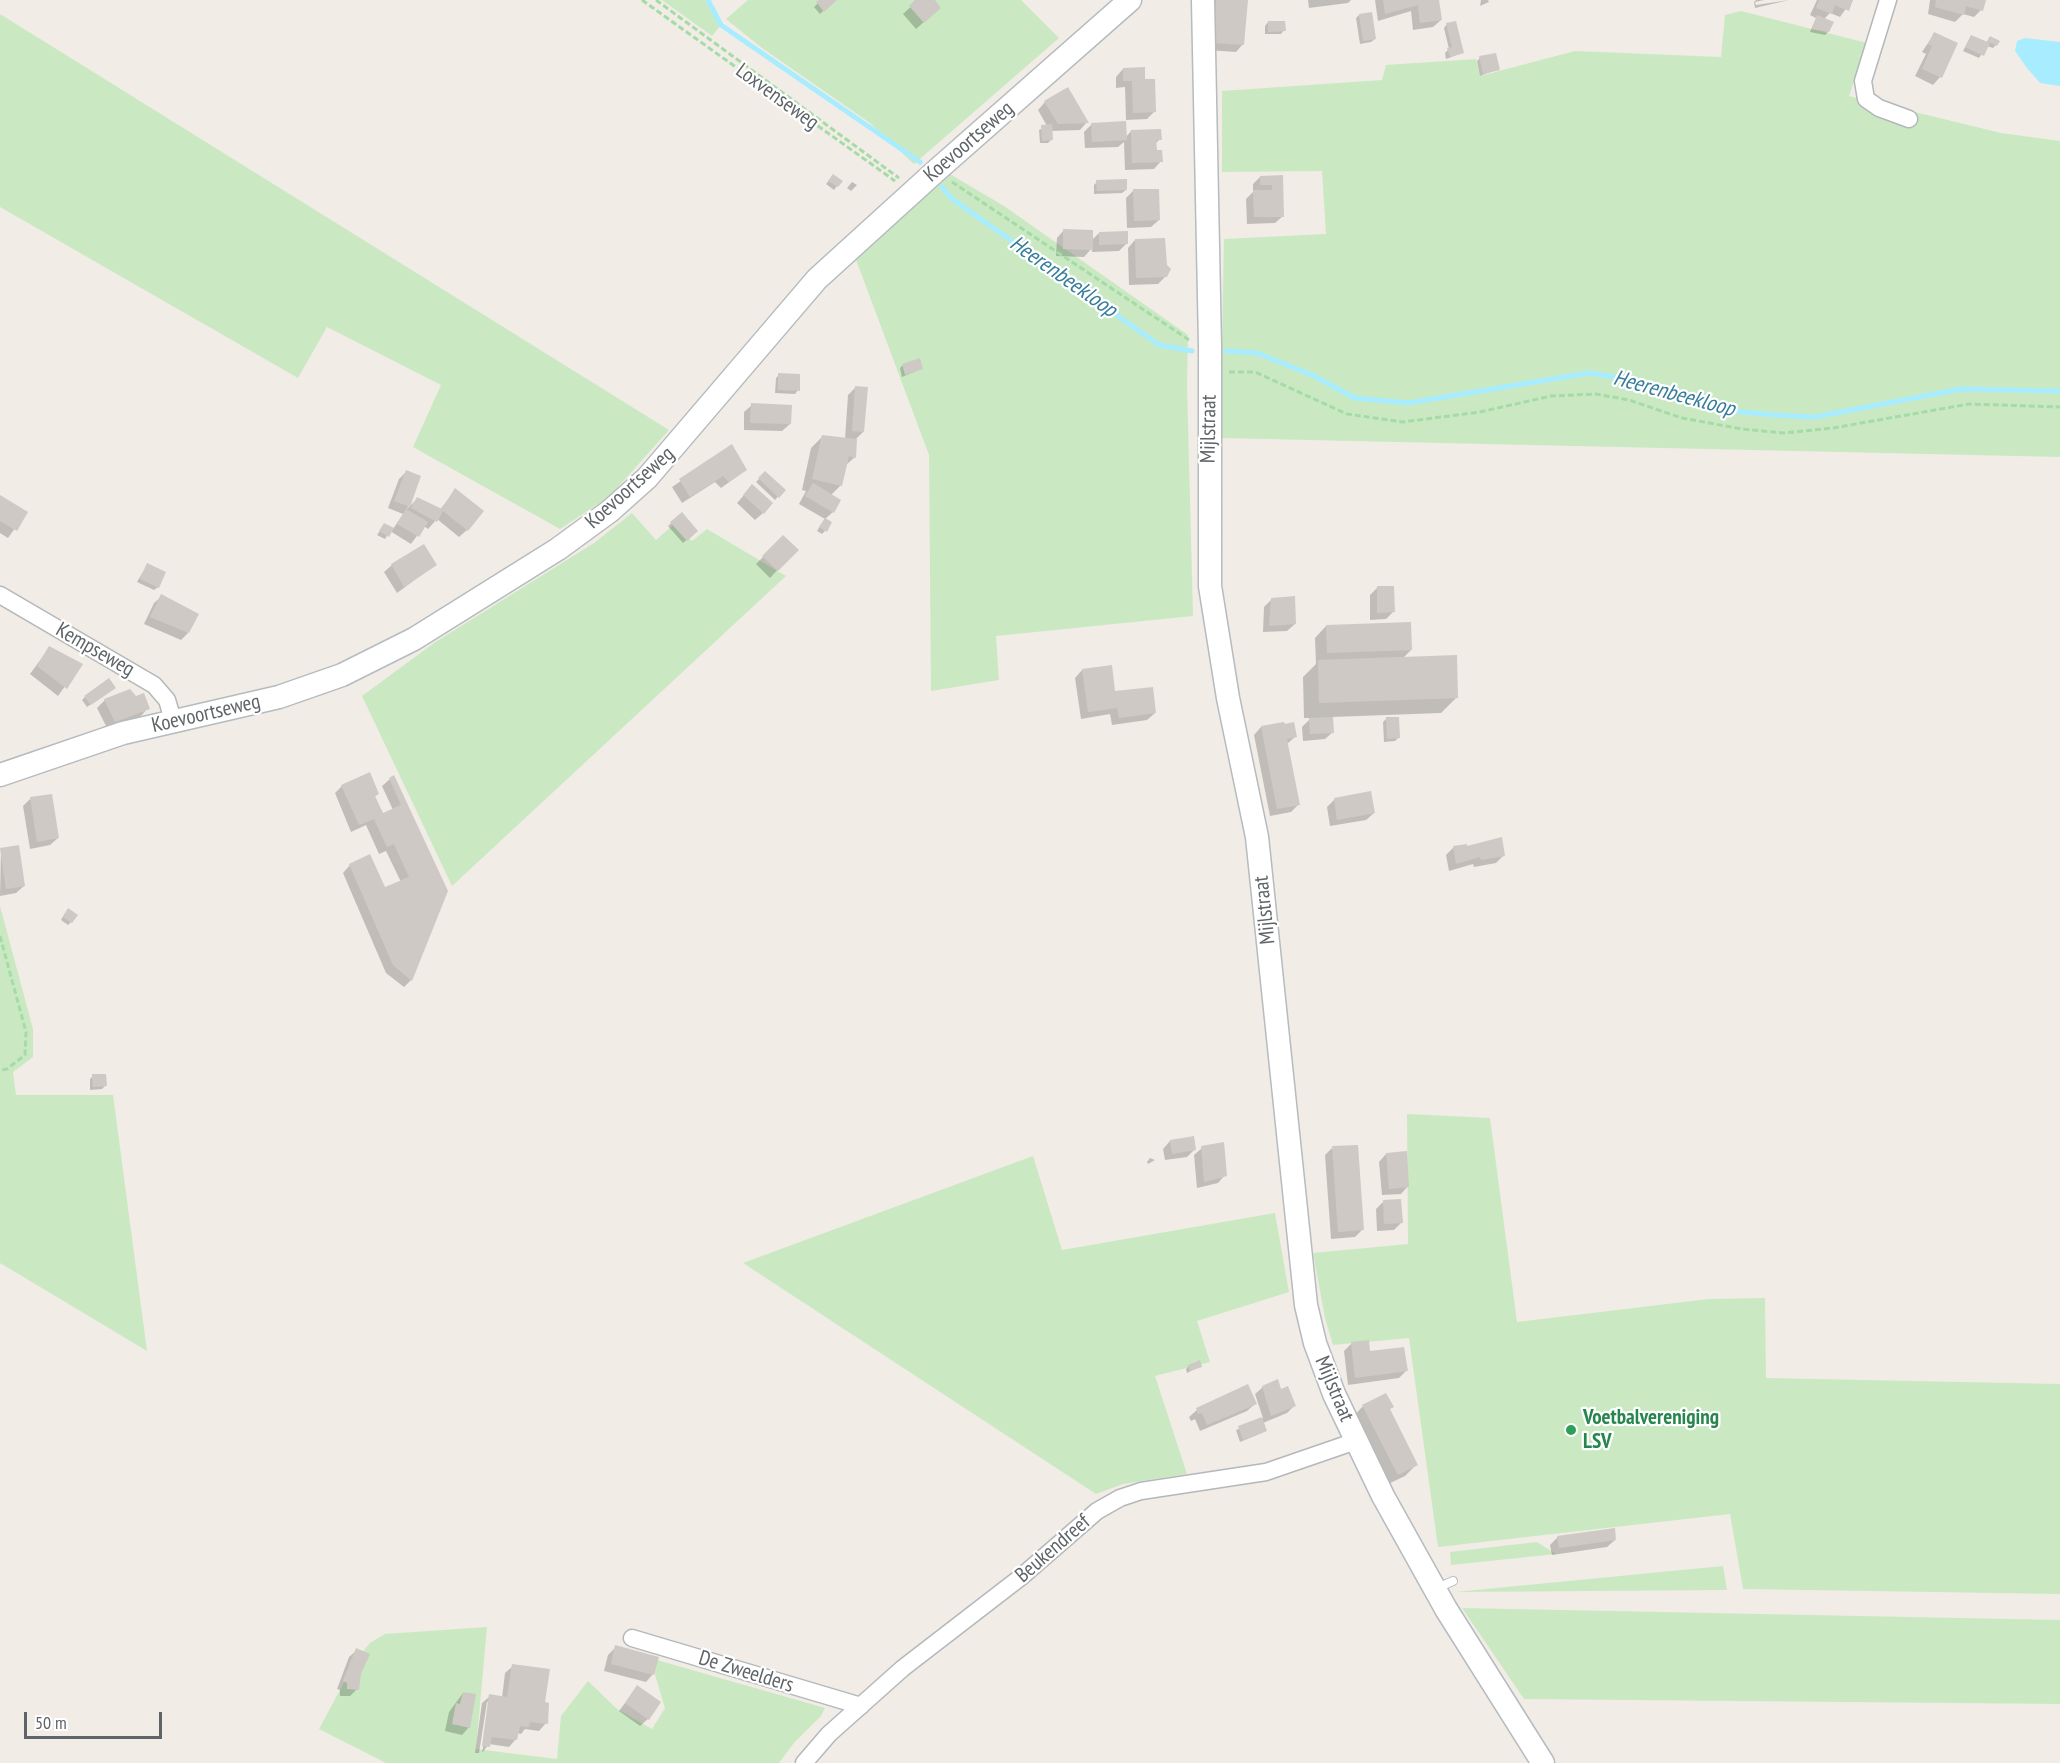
<!DOCTYPE html>
<html>
<head>
<meta charset="utf-8">
<style>
  body { margin:0 }
  #map { position:relative; width:2060px; height:1763px; overflow:hidden; background:#f1ece6; font-family:"PT Sans Narrow",sans-serif }
  canvas { display:block }
  .scale { position:absolute; left:24px; top:1712px; width:138px; height:27px; box-sizing:border-box; border:3px solid #5e6467; border-top:0; padding-left:8px; font-size:18px; line-height:21px; white-space:nowrap; color:#5e6467; -webkit-text-stroke:4px #fff; paint-order:stroke }
</style>
</head>
<body>
<div id="map">
<canvas width="2060" height="1763"></canvas>
<div class="scale">50 m</div>
</div>
<script>
const g = document.querySelector('canvas').getContext('2d');
g.lineJoin = 'round';
function fillPath(path, color) { g.fillStyle = color; g.fill(path, 'evenodd'); }
const toPath = rows => new Path2D(rows.map(r => 'M' + r).join(''));
function trace(path, color, width, dash) { g.strokeStyle = color; g.lineWidth = width; g.lineCap = dash ? 'butt' : 'round'; g.setLineDash(dash || []); g.stroke(path); }
function write(font, color, halo, rows, align = 'center') {
  g.font = font + ' "PT Sans Narrow",sans-serif'; g.lineWidth = 4.5; g.setLineDash([]); g.textBaseline = 'middle'; g.strokeStyle = halo; g.fillStyle = color; for (const [text, x, y, turn = 0] of rows) {
    g.save(); g.translate(x, y); g.rotate((+turn || 0) * Math.PI / 180); g.textAlign = isNaN(turn) ? turn : align; if (halo) g.strokeText(text, 0, 0); g.fillText(text, 0, 0); g.restore();
  }
}
fillPath(toPath([
  [662,0,708,0,721,25,712,36],
  [748,0,1021,0,1059,38,914,164,870,123,762,48,726,19],
  [1741,11,1867,43,1849,96,2001,133,2060,141,2060,457,1220,438,1224,239,1326,234,1322,171,1222,172,1222,91,1382,80,1386,65,1476,59,1480,76,1575,51,1721,57,1725,15],
  [0,14,669,430,610,496,560,529,413,447,441,385,327,327,298,378,0,207],
  [948,173,1004,206,1188,335,1187,386,1193,616,996,636,999,680,931,691,929,455,855,257],
  [632,513,656,540,673,525,692,541,707,529,786,576,452,886,362,696,434,643,594,543],
  [0,906,33,1029,33,1057,13,1072,16,1095,113,1095,147,1351,0,1263],
  [1407,1114,1490,1118,1517,1322,1709,1299,1765,1298,1766,1378,2060,1384,2060,1594,1743,1589,1730,1514,1438,1547,1409,1338,1333,1345,1325,1318,1313,1253,1408,1244],
  [1033,1156,1062,1250,1275,1213,1289,1292,1197,1321,1210,1362,1155,1376,1187,1474,1123,1484,1096,1494,743,1263],
  [1537,1542,1556,1554,1451,1565,1450,1552],
  [1723,1566,1727,1590,1455,1592],
  [1462,1608,2060,1620,2060,1704,1524,1699],
  [487,1627,476,1749,557,1759,561,1716,588,1681,617,1709,652,1729,665,1708,650,1658,825,1708,821,1716,794,1743,779,1763,386,1763,319,1729,356,1660,370,1643,385,1634]
]), '#cae9c2');
fillPath(toPath([
  [2025,38,2060,42,2060,86,2040,83,2027,68,2015,51,2017,41]
]), '#a8ecff');
fillPath(toPath([
  [821,0,835,0,820,14,814,7],
  [918,0,933,0,932,15,916,29,903,14],
  [1210,0,1247,0,1243,44,1236,52,1207,50],
  [1308,0,1351,0,1348,3,1309,8],
  [1375,0,1438,0,1441,20,1433,27,1413,30,1411,11,1378,21],
  [1481,0,1488,0,1489,2,1480,6],
  [1756,0,1764,0,1755,2,1756,5,1789,0,1755,8,1754,2],
  [1817,0,1852,0,1840,17,1830,13,1824,19,1828,32,1825,35,1810,32,1816,18,1810,15],
  [1930,0,1984,0,1981,10,1974,17,1963,14,1955,22,1928,14],
  [1359,15,1375,39,1371,42,1360,44,1356,18],
  [1268,22,1284,30,1281,34,1265,34,1265,26],
  [1447,24,1462,53,1446,59,1445,53,1449,49,1444,28],
  [1934,34,1940,77,1933,85,1915,76,1926,54,1922,52],
  [1971,36,1986,43,1990,38,1996,45,1993,48,1987,46,1979,58,1963,51],
  [1480,58,1498,69,1480,76,1477,61],
  [1123,69,1155,111,1147,119,1126,120,1125,87,1116,88,1116,77],
  [1045,102,1087,122,1080,130,1051,131,1052,139,1048,143,1040,143,1039,130,1047,126,1038,110],
  [1092,124,1126,137,1131,131,1160,139,1155,144,1155,151,1161,161,1154,169,1125,170,1124,142,1118,147,1085,148,1084,132],
  [1282,176,1283,216,1275,223,1247,224,1246,199,1253,192,1253,184,1260,177],
  [830,179,837,186,834,190,826,184],
  [852,182,857,185,851,191,847,188],
  [1097,182,1126,190,1122,193,1094,194,1094,185],
  [1133,191,1159,220,1151,227,1127,228,1126,198],
  [1064,230,1091,241,1099,233,1126,244,1119,251,1092,252,1092,248,1084,257,1056,256,1057,238],
  [1135,240,1166,276,1158,284,1129,285,1128,248],
  [903,365,921,369,902,377,900,368],
  [779,375,798,390,795,394,775,393,776,378],
  [855,388,863,432,856,439,855,457,845,466,841,485,831,495,833,512,825,519,799,504,806,491,802,490,811,448,823,436,845,439,848,395],
  [752,405,790,424,782,431,744,430,744,412],
  [732,446,746,470,721,488,715,482,682,503,672,487],
  [406,472,420,477,407,509,417,499,440,510,455,490,467,530,459,537,437,519,428,529,424,526,411,544,390,531,385,539,377,535,384,525,393,529,403,514,388,508,399,479],
  [765,473,784,490,775,500,756,482],
  [752,486,763,513,755,520,737,503],
  [0,497,26,513,8,538,0,533],
  [681,514,696,531,683,543,668,526],
  [822,523,825,531,822,534,817,531],
  [783,537,796,550,770,578,756,564],
  [147,565,158,587,154,590,137,582],
  [392,565,435,565,397,593,384,572],
  [1377,588,1393,612,1386,619,1370,620,1370,595],
  [162,596,188,633,181,640,144,624,154,603],
  [1272,599,1295,624,1287,631,1263,632,1264,607],
  [1326,626,1411,650,1402,659,1456,698,1441,713,1332,717,1333,732,1325,739,1303,741,1302,727,1311,718,1304,718,1303,677,1316,664,1315,638],
  [49,648,81,664,58,696,30,674],
  [1082,670,1114,692,1155,713,1147,720,1112,725,1110,714,1081,719,1075,678],
  [110,691,87,707,82,700,85,697],
  [130,691,148,708,141,716,107,728,97,708,105,700],
  [1386,719,1398,738,1395,741,1384,742,1383,722],
  [1261,727,1296,736,1287,744,1299,804,1291,812,1270,816,1254,735],
  [390,779,446,891,411,980,404,987,386,973,343,873,350,865,385,889,401,882,386,851,379,854,366,825,351,832,335,793,342,786,378,794,374,797,382,815,393,810,382,786],
  [30,799,58,838,50,845,30,849,23,806],
  [1334,800,1374,813,1366,820,1330,826,1327,807],
  [1501,839,1504,855,1496,863,1474,867,1473,864,1449,871,1446,855,1454,847,1466,848],
  [1,850,24,886,16,893,0,896],
  [65,913,71,922,68,925,61,920],
  [93,1076,105,1086,102,1089,90,1090,90,1079],
  [1170,1141,1195,1149,1187,1157,1165,1160,1163,1149],
  [1202,1148,1225,1175,1218,1183,1197,1188,1194,1155],
  [1332,1148,1362,1230,1355,1237,1331,1239,1325,1155],
  [1386,1154,1408,1186,1401,1194,1382,1195,1379,1162],
  [1150,1158,1155,1160,1148,1164,1147,1162],
  [1383,1202,1401,1223,1394,1230,1377,1231,1376,1209],
  [1351,1344,1369,1353,1406,1371,1399,1378,1348,1385,1344,1351],
  [1189,1366,1201,1366,1187,1373,1186,1369],
  [1263,1387,1280,1391,1294,1406,1287,1413,1263,1423,1266,1430,1262,1433,1240,1442,1236,1430,1263,1418,1255,1394],
  [1255,1404,1247,1411,1200,1431,1195,1419,1191,1421,1189,1417,1197,1410],
  [1363,1406,1389,1410,1416,1465,1405,1476,1386,1485,1352,1418],
  [1558,1537,1615,1540,1607,1547,1552,1555,1550,1545],
  [616,1647,653,1674,646,1682,604,1671,608,1655],
  [357,1650,359,1673,357,1689,350,1696,340,1696,340,1690,337,1689,349,1657],
  [513,1666,543,1703,546,1723,539,1731,525,1729,521,1734,517,1733,516,1739,509,1747,489,1744,482,1753,490,1702,487,1702,479,1753,482,1753,475,1753,482,1703,490,1696,502,1698,505,1673],
  [637,1687,648,1719,640,1726,619,1711],
  [463,1693,469,1727,462,1735,445,1731,449,1712]
]), '#0003');
trace(toPath([
  [708,0,721,25,920,162],
  [942,187,951,198,1159,345,1192,351],
  [1226,351,1257,353,1312,375,1355,398,1408,403,1589,373,1627,379,1721,410,1774,415,1815,417,1961,389,2060,391]
]), '#a8ecff', 5);
fillPath(toPath([
  [819,0,837,0,824,12,816,2],
  [915,0,935,0,941,8,924,23,909,6],
  [1216,0,1248,0,1244,45,1213,43],
  [1383,0,1439,0,1442,20,1420,23,1418,5,1385,14],
  [1819,0,1853,0,1849,11,1835,5,1832,14,1816,8],
  [1936,0,1986,0,1983,11,1966,6,1964,15,1935,7],
  [1372,12,1376,39,1363,41,1359,14],
  [1817,15,1834,22,1829,32,1812,29],
  [1268,21,1285,21,1286,31,1268,32],
  [1456,21,1464,53,1450,57,1447,48,1452,47,1446,23],
  [1934,32,1958,43,1942,78,1922,69,1932,46,1928,44],
  [1971,35,1990,43,1984,56,1965,47],
  [1990,36,2000,41,1997,46,1987,41],
  [1496,53,1500,70,1483,74,1479,56],
  [1145,67,1145,79,1155,79,1156,112,1133,113,1132,81,1123,81,1123,68],
  [1068,87,1089,123,1058,124,1044,101],
  [1126,121,1127,140,1092,142,1091,123],
  [1052,124,1053,140,1042,141,1041,125],
  [1161,129,1162,140,1156,140,1157,150,1162,150,1163,162,1132,163,1131,130],
  [833,174,843,181,838,187,828,181],
  [1283,175,1284,217,1254,217,1253,190,1272,190,1272,185,1260,185,1260,176],
  [1127,179,1127,190,1097,191,1096,180],
  [1133,189,1159,189,1160,220,1134,221],
  [1063,229,1093,230,1093,250,1063,249],
  [1128,231,1128,244,1099,245,1099,232],
  [1165,238,1167,265,1171,269,1167,277,1136,278,1135,239],
  [920,358,923,369,905,375,902,364],
  [778,373,800,374,800,391,778,390],
  [855,386,868,387,864,432,852,431],
  [751,403,792,405,791,424,750,423],
  [822,435,857,439,856,458,849,456,842,486,812,479],
  [732,444,747,470,729,482,723,476,690,497,679,479],
  [406,470,421,476,410,507,394,501],
  [765,471,786,490,779,498,758,478],
  [813,483,841,500,834,513,805,496],
  [752,484,773,503,764,514,743,495],
  [455,488,484,511,468,531,443,511,437,522,411,508,417,497,442,509],
  [0,495,28,512,17,531,0,521],
  [406,509,428,522,419,537,397,524],
  [682,512,698,531,687,541,670,522],
  [825,518,832,522,827,532,819,527],
  [384,523,394,528,389,537,379,531],
  [783,535,799,550,778,571,762,556],
  [424,544,437,565,404,587,391,564],
  [147,563,166,572,159,588,140,579],
  [1377,586,1394,586,1395,612,1377,613],
  [161,594,199,614,189,633,150,617],
  [1295,596,1296,624,1269,626,1271,598],
  [1411,622,1412,650,1327,653,1326,625],
  [49,646,83,664,67,689,37,666],
  [1457,655,1458,698,1319,703,1318,660],
  [1112,665,1115,691,1153,687,1156,713,1119,718,1117,708,1088,712,1082,669],
  [109,678,116,688,91,705,84,696],
  [130,689,136,696,144,693,150,709,115,722,104,699],
  [1333,717,1334,733,1310,734,1309,718],
  [1386,717,1399,717,1400,738,1387,739],
  [1284,722,1285,724,1294,722,1297,737,1287,739,1300,805,1277,809,1261,726],
  [370,772,379,794,375,796,383,813,401,805,389,778,394,775,448,891,412,981,393,965,349,864,370,854,385,887,409,877,394,844,387,847,374,819,359,825,341,785],
  [1371,791,1375,813,1337,820,1334,798],
  [52,794,59,838,37,842,30,797],
  [1502,837,1505,856,1481,860,1480,857,1456,864,1453,846,1467,844,1467,846],
  [19,845,25,886,6,889,0,848],
  [68,908,78,915,72,923,63,917],
  [92,1074,106,1074,107,1086,93,1087],
  [1194,1136,1196,1150,1172,1154,1170,1140],
  [1224,1142,1227,1176,1204,1182,1201,1146],
  [1358,1145,1364,1230,1338,1232,1332,1146],
  [1407,1151,1409,1187,1389,1189,1386,1153],
  [1401,1199,1403,1223,1384,1224,1383,1200],
  [1369,1340,1370,1351,1404,1347,1408,1371,1355,1378,1351,1342],
  [1200,1360,1202,1367,1190,1371,1188,1365],
  [1278,1379,1281,1389,1288,1386,1296,1406,1271,1416,1262,1386],
  [1248,1384,1257,1404,1207,1425,1202,1413,1198,1414,1196,1408],
  [1386,1393,1394,1407,1390,1409,1418,1465,1398,1475,1362,1405],
  [1262,1417,1267,1431,1243,1440,1238,1426],
  [1615,1528,1616,1540,1559,1548,1557,1536],
  [615,1645,659,1657,654,1675,611,1664],
  [356,1648,370,1654,361,1674,359,1690,347,1689,347,1683,343,1681],
  [512,1664,550,1669,545,1702,549,1703,548,1724,530,1722,529,1727,520,1726,517,1740,492,1737,490,1747,482,1746,489,1694,507,1697],
  [637,1685,661,1702,649,1720,625,1703],
  [463,1692,476,1694,470,1728,452,1724,456,1703,460,1704]
]), '#cec9c5');
const lane = toPath([
  [1435,1589,1453,1581]
]);
const street = toPath([
  [1888,0,1863,81,1866,99,1879,108,1909,119],
  [0,595,154,685,167,700,173,720],
  [632,1638,861,1706],
  [804,1763,829,1734,903,1668,1021,1577,1097,1511,1120,1498,1141,1491,1266,1472,1356,1441]
]);
const secondary = toPath([
  [1203,0,1210,346,1210,586,1228,698,1257,837,1306,1305,1315,1343,1334,1394,1383,1496,1446,1609,1543,1763],
  [0,775,123,733,279,697,342,675,414,639,558,549,610,511,647,478,817,279,937,170,1130,0]
]);
trace(lane, '#b4b8bb', 10);
trace(street, '#b4b8bb', 19);
trace(secondary, '#b5bbbe', 25);
trace(toPath([
  [642,0,895,181],
  [656,0,899,178],
  [952,182,1189,340],
  [1229,372,1255,372,1347,414,1403,422,1480,412,1551,396,1596,394,1629,400,1682,418,1742,429,1784,433,1833,428,1969,404,2060,407],
  [0,936,26,1032,25,1055,7,1069,0,1070]
]), '#a5dba7', 3, [6, 3]);
trace(lane, '#fff', 8);
trace(street, '#fff', 16);
trace(secondary, '#fff', 22);
for (const [x, y, r, color] of [
  [1571,1430,6,"#2e9e5b"]
]) { const dot = new Path2D(); dot.arc(x, y, r, 0, 2 * Math.PI); g.fillStyle = color; g.fill(dot); trace(dot, '#fff', 2); }
write('21px', '#5e6467', '#fff', [
  ["Loxvenseweg",777,97,36],
  ["Koevoortseweg",969,142,-41],
  ["Mijlstraat",1209,429,-89],
  ["Koevoortseweg",630,488,-42],
  ["Kempseweg",95,650,30],
  ["Koevoortseweg",206,714,-13],
  ["Mijlstraat",1265,910,-96],
  ["Mijlstraat",1334,1389,67],
  ["Beukendreef",1053,1549,-41],
  ["De Zweelders",746,1672,17]
]);
write('bold 21px', '#27864d', '#fff', [
  ["Voetbalvereniging",1583,1418],
  ["LSV",1583,1442]
], 'left');
write('italic 22px', '#377d9b', '#fff', [
  ["Heerenbeekloop",1063,277,35],
  ["Heerenbeekloop",1674,394,15]
]);
</script>
</body>
</html>
